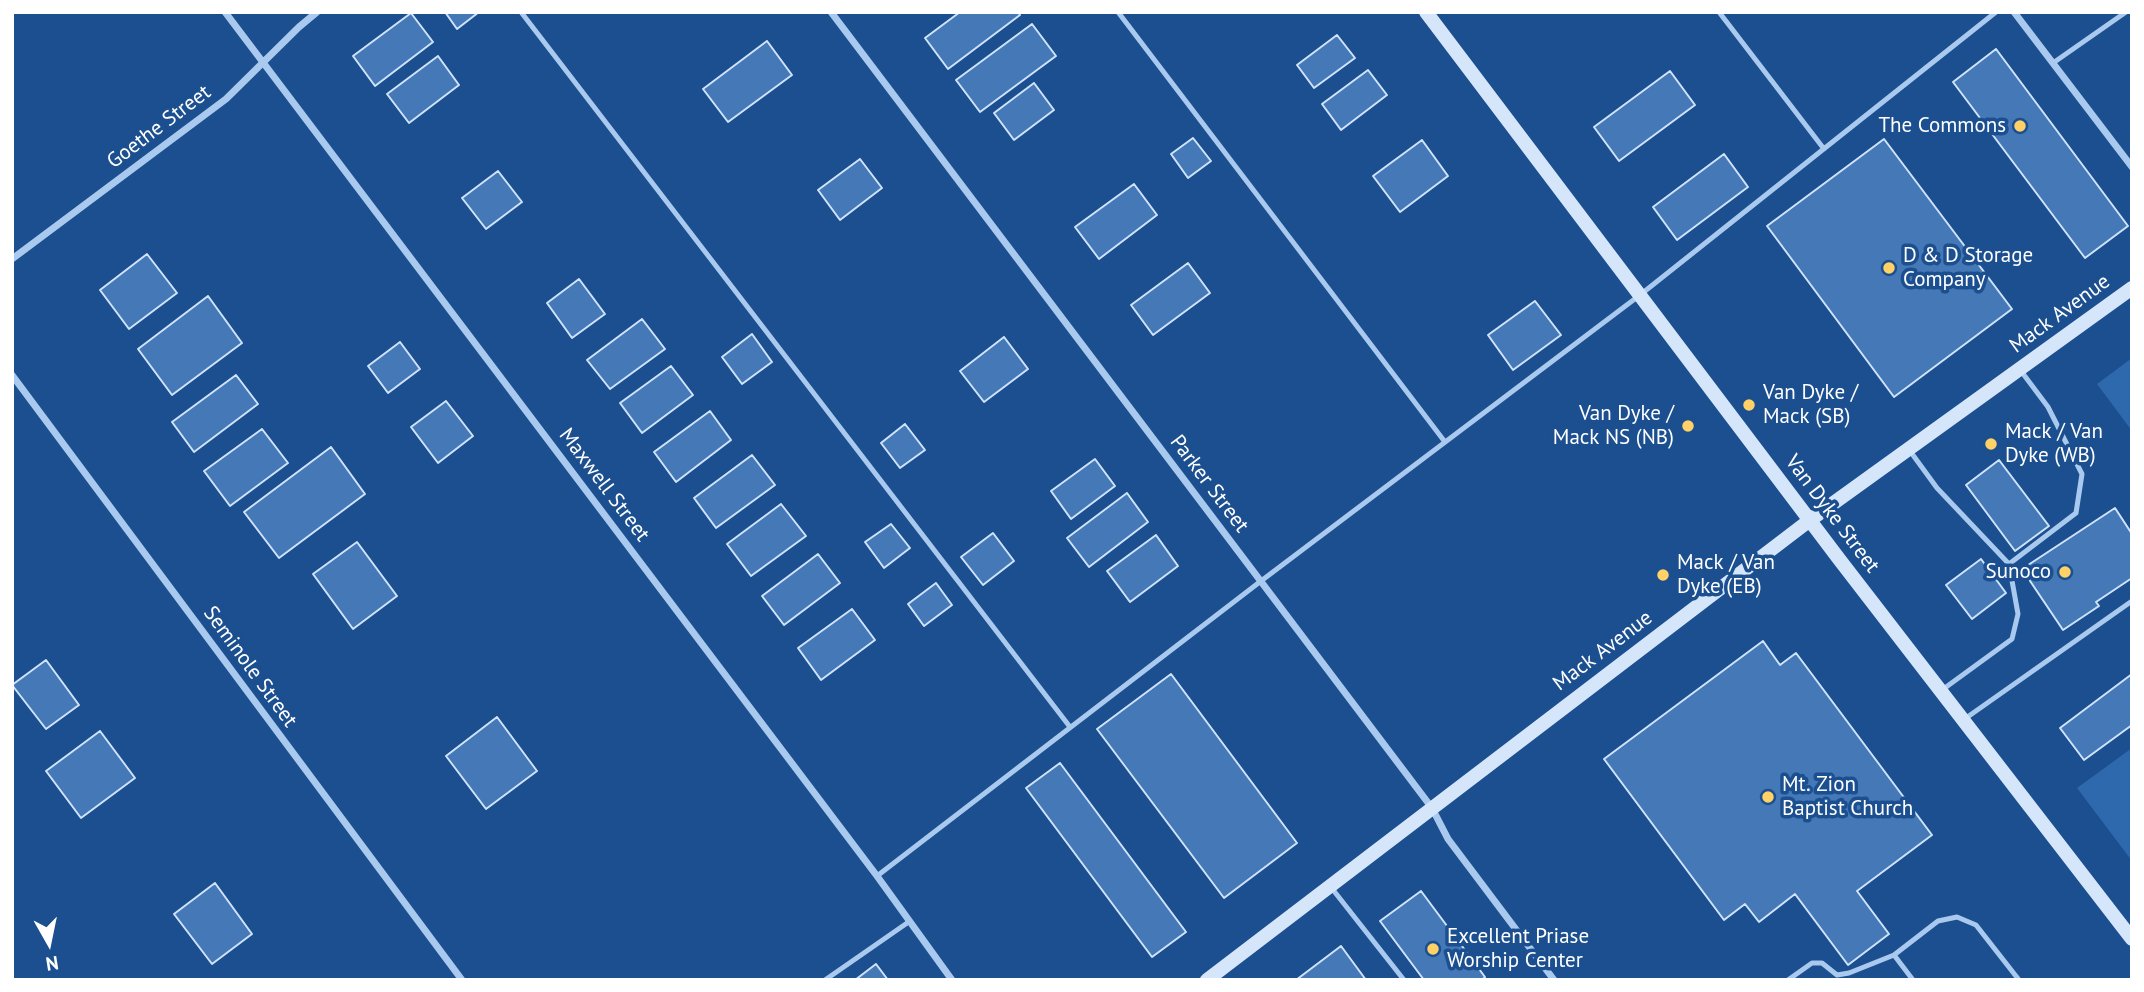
<!DOCTYPE html>
<html>
<head>
<meta charset="utf-8">
<style>
  body { margin:0 }
  #map { position:relative; width:2144px; height:992px; overflow:hidden; background:#1b4f8f; font-family:"PT Sans",sans-serif }
  canvas { display:block }
  .frame { position:absolute; inset:0; border:14px solid #fff; pointer-events:none }
  .north { position:absolute; left:14px; top:908px; width:70px; height:70px; -webkit-text-stroke:5px #1b4f8f; paint-order:stroke; rotate:171deg; font-size:19px; font-weight:700; line-height:28px; text-align:center; color:#fff }
  .north::after { content:''; display:block; margin:auto; width:24px; height:32px; background:#fff; clip-path:polygon(50% 0,100% 100%,50% 72%,0 100%) }
</style>
</head>
<body>
<div id="map">
<canvas width="2144" height="992"></canvas>
<div class="frame"></div>
<div class="north">N</div>
</div>
<script>
const g = document.querySelector('canvas').getContext('2d');
g.lineJoin = 'round';
function fillPath(path, color) { g.fillStyle = color; g.fill(path, 'evenodd'); }
const toPath = rows => new Path2D(rows.map(r => 'M' + r).join(''));
function trace(path, color, width, dash) { g.strokeStyle = color; g.lineWidth = width; g.lineCap = dash ? 'butt' : 'round'; g.setLineDash(dash || []); g.stroke(path); }
function write(font, color, halo, rows, align = 'center') {
  g.font = font + ' "PT Sans",sans-serif'; g.lineWidth = 7; g.setLineDash([]); g.textBaseline = 'middle'; g.strokeStyle = halo; g.fillStyle = color; for (const [text, x, y, turn = 0] of rows) {
    g.save(); g.translate(x, y); g.rotate((+turn || 0) * Math.PI / 180); g.textAlign = isNaN(turn) ? turn : align; if (halo) g.strokeText(text, 0, 0); g.fillText(text, 0, 0); g.restore();
  }
}
fillPath(toPath([
  [2132,358,2132,431,2097,384],
  [2132,748,2132,861,2077,788]
]), '#2e69ad');
const building = toPath([
  [445,12,479,12,457,29,445,12],
  [960,12,1018,12,1020,15,948,69,925,38,960,12],
  [411,13,433,42,375,86,353,56,411,13],
  [1032,24,1056,56,980,112,956,80,1032,24],
  [1337,35,1355,58,1314,88,1297,65,1337,35],
  [767,41,792,75,728,122,703,89,767,41],
  [1996,49,2128,226,2085,258,1953,82,1996,49],
  [438,56,459,85,409,123,387,94,438,56],
  [1368,70,1387,95,1341,130,1322,104,1368,70],
  [1670,71,1695,105,1619,161,1594,127,1670,71],
  [1034,83,1054,110,1014,140,994,113,1034,83],
  [1193,138,1211,161,1188,178,1171,154,1193,138],
  [1884,139,2012,309,1894,397,1767,226,1884,139],
  [1422,140,1448,176,1400,212,1373,176,1422,140],
  [1724,154,1748,187,1677,240,1653,207,1724,154],
  [860,159,882,188,840,220,818,190,860,159],
  [498,171,522,202,486,229,462,198,498,171],
  [1134,184,1157,215,1099,259,1075,227,1134,184],
  [147,254,177,293,129,329,100,290,147,254],
  [1188,263,1210,293,1153,335,1131,305,1188,263],
  [579,279,605,314,572,338,547,303,579,279],
  [208,296,242,343,172,395,138,349,208,296],
  [1535,301,1561,335,1513,370,1488,335,1535,301],
  [642,319,665,349,610,389,587,360,642,319],
  [752,334,772,362,742,384,722,357,752,334],
  [1004,337,1028,369,984,402,960,371,1004,337],
  [400,342,420,369,388,393,368,366,400,342],
  [671,366,693,395,642,433,620,403,671,366],
  [236,375,258,404,194,452,172,422,236,375],
  [446,401,473,436,438,463,411,427,446,401],
  [710,411,731,440,676,482,654,452,710,411],
  [905,424,925,450,900,468,881,443,905,424],
  [262,429,288,463,230,506,204,471,262,429],
  [331,447,365,494,279,558,244,512,331,447],
  [752,455,775,485,716,528,694,498,752,455],
  [1095,459,1115,486,1071,519,1051,491,1095,459],
  [1999,460,2049,526,2015,551,1966,485,1999,460],
  [1127,493,1148,522,1089,567,1067,538,1127,493],
  [781,504,806,536,751,576,727,544,781,504],
  [2115,508,2132,534,2132,578,2096,602,2099,606,2063,630,2022,569,2115,508],
  [891,524,910,548,884,568,865,542,891,524],
  [993,533,1014,561,983,585,961,557,993,533],
  [1156,535,1178,566,1130,602,1107,571,1156,535],
  [357,542,397,596,353,629,313,574,357,542],
  [818,554,840,583,784,625,762,596,818,554],
  [1981,559,2006,593,1972,619,1946,585,1981,559],
  [936,583,952,605,924,626,908,604,936,583],
  [852,609,875,640,821,680,798,648,852,609],
  [1763,641,1780,665,1796,653,1932,835,1857,891,1889,934,1848,965,1795,894,1759,922,1745,904,1724,920,1604,759,1763,641],
  [46,660,79,705,46,729,12,685,46,660],
  [1171,674,1297,843,1224,898,1097,729,1171,674],
  [2132,674,2132,725,2084,760,2060,728,2132,674],
  [497,717,537,771,486,809,446,756,497,717],
  [100,731,135,778,81,818,46,771,100,731],
  [1060,763,1186,932,1152,957,1026,788,1060,763],
  [215,883,252,934,212,964,174,914,215,883],
  [1421,891,1485,977,1482,980,1424,980,1380,921,1421,891],
  [1341,946,1366,980,1296,980,1341,946],
  [876,964,888,980,855,980,876,964]
]);
fillPath(building, '#4478b7');
trace(building, '#cfe3fa', 2);
trace(toPath([
  [521,12,1070,727],
  [1118,12,1445,442],
  [1719,12,1824,149],
  [2053,63,2126,12],
  [1910,451,1937,488,2009,564],
  [1942,690,2012,639,2018,614,2009,564,2076,513,2082,474,2048,407,2021,371],
  [1966,718,2132,601],
  [877,876,1261,581,1640,295,1996,12],
  [1330,886,1404,980],
  [1894,955,1913,980],
  [825,980,910,921],
  [1788,980,1812,963,1822,963,1837,975,1849,973,1894,955,1938,921,1957,917,1976,925,2019,980]
]), '#a9c9ee', 5);
trace(toPath([
  [225,12,877,876,952,980],
  [831,12,1432,808,1448,839,1554,980],
  [2014,12,2132,167],
  [12,259,226,99,299,27,317,12],
  [12,375,462,980]
]), '#a9c9ee', 7);
trace(toPath([
  [1426,12,1839,559,2132,939],
  [1207,980,1810,520,2132,288]
]), '#d6e6fa', 14);
for (const [x, y, r, color] of [
  [2020,126,7,"#ffd166"],
  [1889,268,7,"#ffd166"],
  [1749,405,7,"#ffd166"],
  [1688,426,7,"#ffd166"],
  [1991,444,7,"#ffd166"],
  [2065,572,7,"#ffd166"],
  [1663,575,7,"#ffd166"],
  [1768,797,7,"#ffd166"],
  [1433,949,7,"#ffd166"]
]) { const dot = new Path2D(); dot.arc(x, y, r, 0, 2 * Math.PI); g.fillStyle = color; g.fill(dot); trace(dot, '#1b4f8f', 2.5); }
write('21px', '#fff', '#1b4f8f', [
  ["The Commons",2006,126,"right"],
  ["D & D Storage",1903,256],
  ["Company",1903,280],
  ["Van Dyke /",1763,393],
  ["Mack (SB)",1763,417],
  ["Van Dyke /",1674,414,"right"],
  ["Mack NS (NB)",1674,438,"right"],
  ["Mack / Van",2005,432],
  ["Dyke (WB)",2005,456],
  ["Mack / Van",1677,563],
  ["Dyke (EB)",1677,587],
  ["Sunoco",2051,572,"right"],
  ["Mt. Zion",1782,785],
  ["Baptist Church",1782,809],
  ["Excellent Priase",1447,937],
  ["Worship Center",1447,961]
], 'left');
write('21px', '#fff', '#1b4f8f', [
  ["Goethe Street",159,127,-37],
  ["Mack Avenue",2060,314,-36],
  ["Parker Street",1209,484,53],
  ["Maxwell Street",604,485,53],
  ["Van Dyke Street",1832,514,53],
  ["Mack Avenue",1603,651,-37],
  ["Seminole Street",250,667,54]
]);
</script>
</body>
</html>
